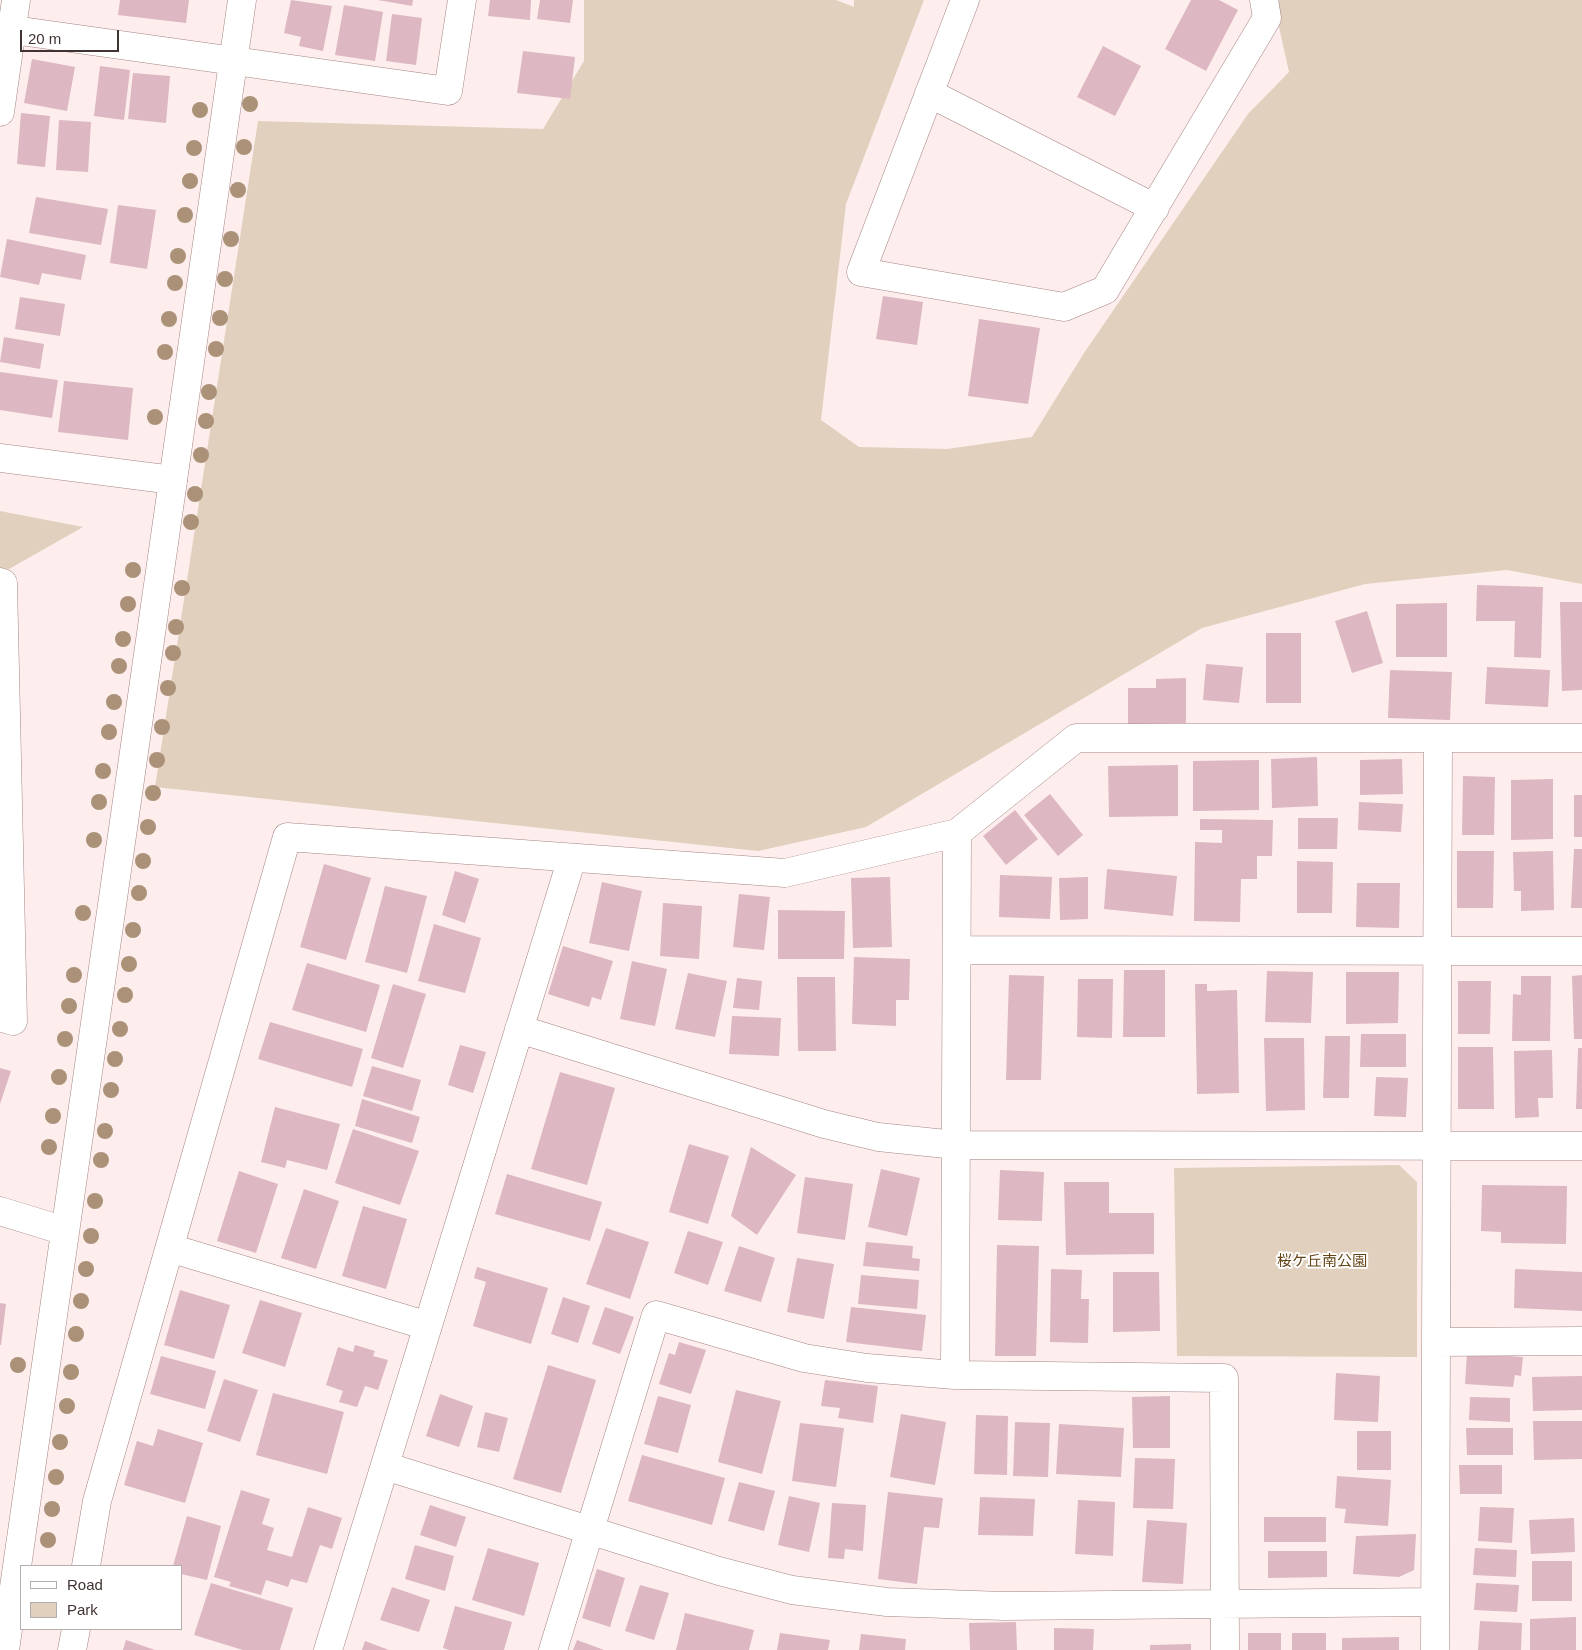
<!DOCTYPE html>
<html>
<head>
<meta charset="utf-8">
<style>
  body { margin:0 }
  #map { position:relative; width:1582px; height:1650px; overflow:hidden; background:#fdeeed; font-family:Arial,sans-serif }
  canvas { display:block }
  .legend { position:absolute; left:20px; top:1565px; width:162px; height:65px; box-sizing:border-box; background:#fff; border:1px solid #b3adad; margin:0; padding:6px 9px; list-style:none; font-size:15px; color:#413332 }
  .legend li { display:flex; align-items:center; gap:10px; height:25px }
  .legend b { width:25px; border:1px solid #b3adad }
  .scale { position:absolute; left:20px; top:30px; width:99px; height:22px; box-sizing:border-box; border:2px solid #413332; border-top:0; padding-left:6px; font-size:15px; line-height:18px; white-space:nowrap; color:#413332; -webkit-text-stroke:4px #fff; paint-order:stroke }
</style>
</head>
<body>
<div id="map">
<canvas width="1582" height="1650"></canvas>
<ul class="legend">
<li><b style="height:6px;background:#fff"></b>Road</li>
<li><b style="height:14px;background:#e0d0bd"></b>Park</li>
</ul>
<div class="scale">20 m</div>
</div>
<script>
const g = document.querySelector('canvas').getContext('2d');
g.lineJoin = 'round';
function fillPath(path, color) { g.fillStyle = color; g.fill(path, 'evenodd'); }
const toPath = rows => new Path2D(rows.map(r => 'M' + r).join(''));
function trace(path, color, width, dash) { g.strokeStyle = color; g.lineWidth = width; g.lineCap = dash ? 'butt' : 'round'; g.setLineDash(dash || []); g.stroke(path); }
function write(font, color, halo, rows, align = 'center') {
  g.font = font + ' Arial,"Noto Sans JP",sans-serif'; g.lineWidth = 4; g.setLineDash([]); g.textBaseline = 'middle'; g.strokeStyle = halo; g.fillStyle = color; for (const [text, x, y, turn = 0] of rows) {
    g.save(); g.translate(x, y); g.rotate((+turn || 0) * Math.PI / 180); g.textAlign = isNaN(turn) ? turn : align; if (halo) g.strokeText(text, 0, 0); g.fillText(text, 0, 0); g.restore();
  }
}
fillPath(toPath([
  [584,0,836,0,854,7,854,0,924,0,846,204,821,420,859,447,947,449,1032,437,1084,353,1248,114,1289,72,1273,0,1582,0,1582,584,1507,570,1365,584,1202,628,866,827,758,851,155,787,258,121,543,129,584,61],
  [0,511,83,527,9,569,0,568],
  [1399,1165,1417,1182,1417,1357,1177,1356,1174,1168]
]), '#e0d0bd');
fillPath(toPath([
  [120,0,189,0,186,23,118,15],
  [291,0,332,6,323,51,299,46,301,37,284,33],
  [378,0,413,0,412,6],
  [490,0,531,0,530,20,488,16],
  [540,0,573,0,570,23,537,19],
  [1191,0,1219,0,1238,10,1206,71,1165,49],
  [344,5,383,12,375,61,335,55],
  [392,14,422,18,416,65,386,61],
  [1103,46,1141,66,1115,116,1077,97],
  [523,51,575,57,570,99,517,93],
  [32,59,75,67,67,111,24,103],
  [100,66,130,70,124,120,94,116],
  [133,73,170,76,166,123,128,119],
  [21,113,50,116,45,167,17,164],
  [59,120,91,122,88,172,56,170],
  [36,197,108,209,101,245,29,233],
  [118,205,156,210,147,269,110,263],
  [7,239,86,255,81,280,42,273,39,285,0,277],
  [883,296,923,302,917,345,876,339],
  [20,297,65,304,60,336,15,329],
  [979,319,1040,328,1028,404,968,396],
  [4,337,44,344,40,369,0,362],
  [0,372,58,380,52,418,0,410],
  [64,381,133,388,128,440,58,432],
  [1477,585,1543,587,1541,658,1514,657,1515,621,1476,621],
  [1560,602,1582,602,1582,690,1562,691],
  [1447,603,1447,657,1396,657,1396,604],
  [1367,611,1383,663,1352,673,1335,621],
  [1266,633,1301,633,1301,703,1266,703],
  [1206,664,1243,667,1239,703,1203,700],
  [1487,667,1550,670,1548,707,1485,704],
  [1390,670,1452,672,1450,720,1388,718],
  [1186,678,1186,723,1128,724,1128,688,1156,688,1156,679],
  [1317,757,1318,806,1272,808,1271,759],
  [1402,759,1403,794,1360,795,1360,760],
  [1259,760,1259,810,1193,811,1193,761],
  [1178,765,1178,816,1109,817,1108,766],
  [1463,776,1495,777,1494,835,1462,835],
  [1553,779,1553,839,1511,840,1511,780],
  [1050,794,1083,835,1058,856,1024,815],
  [1574,795,1582,795,1582,837,1574,837],
  [1359,802,1403,804,1401,832,1358,830],
  [1015,810,1038,839,1006,865,983,836],
  [1298,818,1338,818,1337,849,1298,849],
  [1200,819,1273,820,1272,856,1257,856,1257,879,1241,879,1240,922,1194,921,1195,842,1222,843,1222,830,1200,830],
  [1574,849,1582,849,1582,908,1571,908],
  [1457,851,1494,851,1493,908,1457,908],
  [1553,851,1554,910,1521,911,1521,891,1514,891,1513,852],
  [1297,861,1333,862,1332,913,1297,913],
  [324,864,371,878,346,960,300,947],
  [1107,869,1177,876,1173,916,1104,909],
  [455,871,479,879,465,923,442,915],
  [1000,875,1052,877,1050,919,999,917],
  [890,877,892,947,853,948,851,878],
  [1088,877,1088,919,1060,920,1059,878],
  [602,882,642,891,629,951,589,943],
  [1357,883,1400,883,1399,928,1356,927],
  [385,886,427,896,407,973,365,962],
  [739,894,770,897,764,950,733,947],
  [663,903,702,906,699,959,660,956],
  [778,910,845,911,844,959,778,959],
  [434,924,481,938,465,993,418,981],
  [563,946,613,961,601,1000,592,997,589,1007,548,994],
  [854,957,910,959,909,1000,896,1000,896,1026,852,1024],
  [632,961,667,969,655,1026,620,1019],
  [307,963,380,985,366,1032,292,1010],
  [1124,970,1165,970,1165,1037,1123,1037],
  [1267,971,1313,972,1311,1023,1265,1022],
  [1346,972,1399,972,1398,1023,1346,1024],
  [688,973,727,981,715,1037,675,1029],
  [1009,975,1044,976,1041,1080,1006,1080],
  [1582,975,1582,1039,1574,1039,1572,976],
  [1521,976,1551,976,1550,1041,1512,1041,1513,994,1521,995],
  [797,977,835,977,836,1051,798,1051],
  [737,978,762,981,759,1010,733,1008],
  [1078,979,1113,979,1112,1038,1077,1037],
  [1458,981,1491,981,1490,1034,1458,1034],
  [393,984,426,994,403,1068,371,1058],
  [1195,984,1207,984,1207,991,1237,990,1239,1093,1197,1094],
  [732,1016,781,1018,779,1056,729,1054],
  [270,1022,363,1049,352,1087,258,1059],
  [1361,1034,1406,1034,1406,1067,1360,1067],
  [1325,1036,1350,1036,1349,1098,1323,1098],
  [1264,1038,1304,1038,1305,1110,1266,1111],
  [460,1045,486,1052,473,1093,448,1085],
  [1458,1047,1493,1047,1494,1109,1458,1109],
  [1578,1048,1582,1048,1582,1109,1576,1109],
  [1552,1050,1553,1098,1538,1098,1539,1117,1515,1118,1514,1051],
  [372,1066,421,1080,412,1111,363,1096],
  [0,1068,11,1071,0,1104],
  [560,1072,615,1088,587,1185,531,1169],
  [1376,1077,1408,1078,1406,1117,1374,1116],
  [362,1099,420,1117,412,1143,355,1126],
  [275,1107,340,1124,327,1170,287,1160,285,1168,261,1162],
  [353,1129,419,1151,400,1205,335,1183],
  [689,1144,729,1156,708,1224,669,1212],
  [751,1147,796,1175,757,1235,731,1216],
  [881,1169,920,1178,907,1236,868,1227],
  [1000,1170,1044,1172,1042,1221,998,1220],
  [239,1171,278,1184,256,1253,217,1241],
  [507,1174,602,1202,590,1241,495,1214],
  [805,1177,853,1184,845,1240,797,1233],
  [1064,1182,1109,1182,1109,1213,1154,1213,1154,1254,1066,1255],
  [1482,1185,1567,1186,1566,1244,1501,1243,1501,1232,1481,1231],
  [304,1189,339,1201,316,1269,281,1258],
  [363,1206,407,1219,386,1289,342,1276],
  [606,1228,649,1242,630,1299,586,1284],
  [688,1231,723,1242,708,1285,674,1273],
  [866,1242,913,1246,912,1258,920,1259,919,1271,863,1266],
  [997,1245,1039,1246,1036,1356,995,1356],
  [739,1246,775,1258,761,1302,724,1291],
  [797,1258,834,1264,824,1319,787,1312],
  [477,1267,548,1288,531,1344,473,1326,486,1282,474,1278],
  [1051,1269,1082,1270,1081,1299,1089,1299,1088,1343,1050,1342],
  [1515,1269,1582,1272,1582,1311,1514,1308],
  [1113,1272,1159,1272,1160,1331,1113,1332],
  [861,1275,919,1280,917,1309,858,1304],
  [180,1290,230,1305,214,1359,164,1345],
  [563,1297,590,1306,578,1343,551,1334],
  [260,1300,302,1313,285,1367,242,1353],
  [0,1303,6,1304,1,1345,0,1345],
  [605,1307,634,1317,620,1354,592,1344],
  [851,1307,926,1315,922,1351,846,1342],
  [679,1342,706,1350,691,1394,659,1384,669,1353,675,1355],
  [355,1345,375,1351,373,1356,388,1360,378,1390,365,1386,357,1407,339,1402,343,1391,326,1385,338,1347,353,1352],
  [1467,1353,1523,1357,1521,1376,1515,1375,1513,1387,1465,1384],
  [161,1356,216,1371,205,1409,150,1394],
  [548,1365,596,1380,561,1493,513,1479],
  [1336,1373,1380,1376,1378,1422,1334,1420],
  [1582,1376,1582,1410,1533,1411,1532,1377],
  [224,1379,258,1390,240,1442,207,1431],
  [825,1380,878,1386,873,1423,838,1418,840,1408,821,1406],
  [736,1390,781,1401,762,1474,718,1462],
  [273,1393,344,1412,327,1474,256,1455],
  [440,1394,473,1406,459,1447,426,1436],
  [658,1396,691,1405,678,1453,644,1444],
  [1170,1396,1170,1448,1133,1448,1132,1397],
  [1470,1397,1510,1398,1510,1422,1469,1420],
  [485,1412,508,1418,499,1452,477,1447],
  [901,1414,946,1422,935,1485,890,1477],
  [976,1415,1008,1416,1007,1475,974,1474],
  [1533,1421,1582,1421,1582,1459,1534,1460],
  [1015,1422,1050,1423,1048,1477,1013,1476],
  [800,1423,844,1428,836,1487,792,1481],
  [1059,1424,1124,1428,1121,1477,1056,1474],
  [1466,1428,1513,1428,1513,1455,1467,1455],
  [158,1429,203,1443,185,1503,124,1485,137,1441,153,1446],
  [1357,1431,1391,1431,1391,1470,1357,1470],
  [642,1455,725,1478,712,1525,628,1501],
  [1135,1458,1175,1459,1173,1509,1133,1508],
  [1459,1465,1502,1465,1502,1494,1460,1494],
  [1337,1476,1391,1480,1388,1526,1344,1523,1346,1509,1335,1508],
  [739,1482,775,1491,764,1531,728,1521],
  [241,1490,270,1499,262,1524,274,1528,267,1550,292,1557,308,1507,342,1518,332,1549,320,1545,307,1583,291,1579,288,1587,266,1580,261,1595,229,1586,231,1582,214,1577],
  [888,1492,943,1498,939,1528,924,1527,917,1584,878,1579],
  [789,1496,820,1503,809,1552,778,1545],
  [980,1497,1035,1499,1033,1536,978,1535],
  [1078,1500,1115,1502,1113,1556,1075,1554],
  [832,1503,866,1505,863,1551,845,1549,844,1559,828,1558],
  [430,1505,466,1517,456,1547,420,1535],
  [1480,1507,1514,1508,1512,1543,1478,1541],
  [187,1516,221,1526,207,1580,181,1574,181,1566,173,1566],
  [1264,1517,1326,1517,1326,1542,1264,1542],
  [1574,1518,1575,1552,1531,1554,1529,1520],
  [1147,1520,1187,1523,1183,1584,1142,1582],
  [1416,1534,1414,1570,1399,1577,1353,1574,1356,1536],
  [415,1545,454,1556,445,1591,405,1579],
  [488,1548,539,1563,524,1616,472,1600],
  [1475,1548,1517,1550,1516,1577,1473,1575],
  [1268,1551,1327,1551,1327,1577,1268,1578],
  [1532,1561,1572,1561,1572,1601,1532,1601],
  [597,1569,625,1578,610,1627,582,1618],
  [211,1583,293,1608,280,1650,243,1650,194,1635],
  [1476,1583,1519,1585,1517,1612,1474,1610],
  [640,1585,669,1593,654,1640,625,1631],
  [392,1587,430,1600,419,1632,380,1620],
  [455,1606,512,1622,504,1650,449,1650,443,1648],
  [685,1613,754,1630,749,1650,676,1650],
  [1576,1617,1576,1650,1530,1650,1530,1619],
  [1480,1621,1522,1623,1521,1650,1478,1650],
  [1016,1622,1017,1650,970,1650,969,1623],
  [1054,1628,1094,1629,1093,1650,1054,1650],
  [780,1633,830,1640,828,1650,777,1650],
  [1248,1633,1281,1633,1281,1650,1248,1650],
  [1292,1633,1326,1633,1326,1650,1292,1650],
  [861,1634,906,1639,905,1650,859,1650],
  [1399,1637,1399,1650,1342,1650,1342,1638],
  [126,1640,155,1650,123,1650],
  [577,1640,604,1650,573,1650],
  [365,1641,389,1650,362,1650],
  [1191,1644,1191,1650,1150,1650,1150,1645]
]), '#ddb7c1');
const street = toPath([
  [965,0,861,272,1064,307,1105,290,1267,18,1264,0],
  [0,28,448,91,462,0],
  [929,93,1155,208],
  [0,112,16,0],
  [0,458,173,480],
  [0,582,3,583,13,1021,0,1017],
  [957,950,1582,951],
  [519,1029,824,1124,878,1137,956,1145,1582,1146],
  [170,1248,428,1326],
  [1436,1342,1582,1341],
  [955,1375,957,833],
  [385,1466,719,1571,792,1590,887,1602,1004,1606,1435,1602],
  [86,1566,97,1501,287,837,785,873,957,833,1076,738,1582,738],
  [72,1650,76,1629],
  [328,1650,572,858],
  [553,1650,656,1315,804,1358,867,1368,955,1375,1224,1378,1225,1650],
  [1435,1650,1438,738]
]);
const secondary = toPath([
  [0,1211,65,1231],
  [5,1650,242,0]
]);
trace(street, '#a58582', 29);
trace(secondary, '#a58582', 29);
trace(street, '#fff', 28);
trace(secondary, '#fff', 28);
g.fillStyle = '#aa9177';
for (const [x, y] of [
  [250,104],
  [200,110],
  [244,147],
  [194,148],
  [190,181],
  [238,190],
  [185,215],
  [231,239],
  [178,256],
  [225,279],
  [175,283],
  [220,318],
  [169,319],
  [216,349],
  [165,352],
  [209,392],
  [155,417],
  [206,421],
  [201,455],
  [195,494],
  [191,522],
  [133,570],
  [182,588],
  [128,604],
  [176,627],
  [123,639],
  [173,653],
  [119,666],
  [168,688],
  [114,702],
  [162,727],
  [109,732],
  [157,760],
  [103,771],
  [153,793],
  [99,802],
  [148,827],
  [94,840],
  [143,861],
  [139,893],
  [83,913],
  [133,930],
  [129,964],
  [74,975],
  [125,995],
  [69,1006],
  [120,1029],
  [65,1039],
  [115,1059],
  [59,1077],
  [111,1090],
  [53,1116],
  [105,1131],
  [49,1147],
  [101,1160],
  [95,1201],
  [91,1236],
  [86,1269],
  [81,1301],
  [76,1334],
  [18,1365],
  [71,1372],
  [67,1406],
  [60,1442],
  [56,1477],
  [52,1509],
  [48,1540]
]) { g.beginPath(); g.arc(x, y, 8, 0, 2 * Math.PI); g.fill(); }
write('15px', '#664517', '#fff', [
  ["桜ケ丘南公園",1322,1262]
]);
</script>
</body>
</html>
